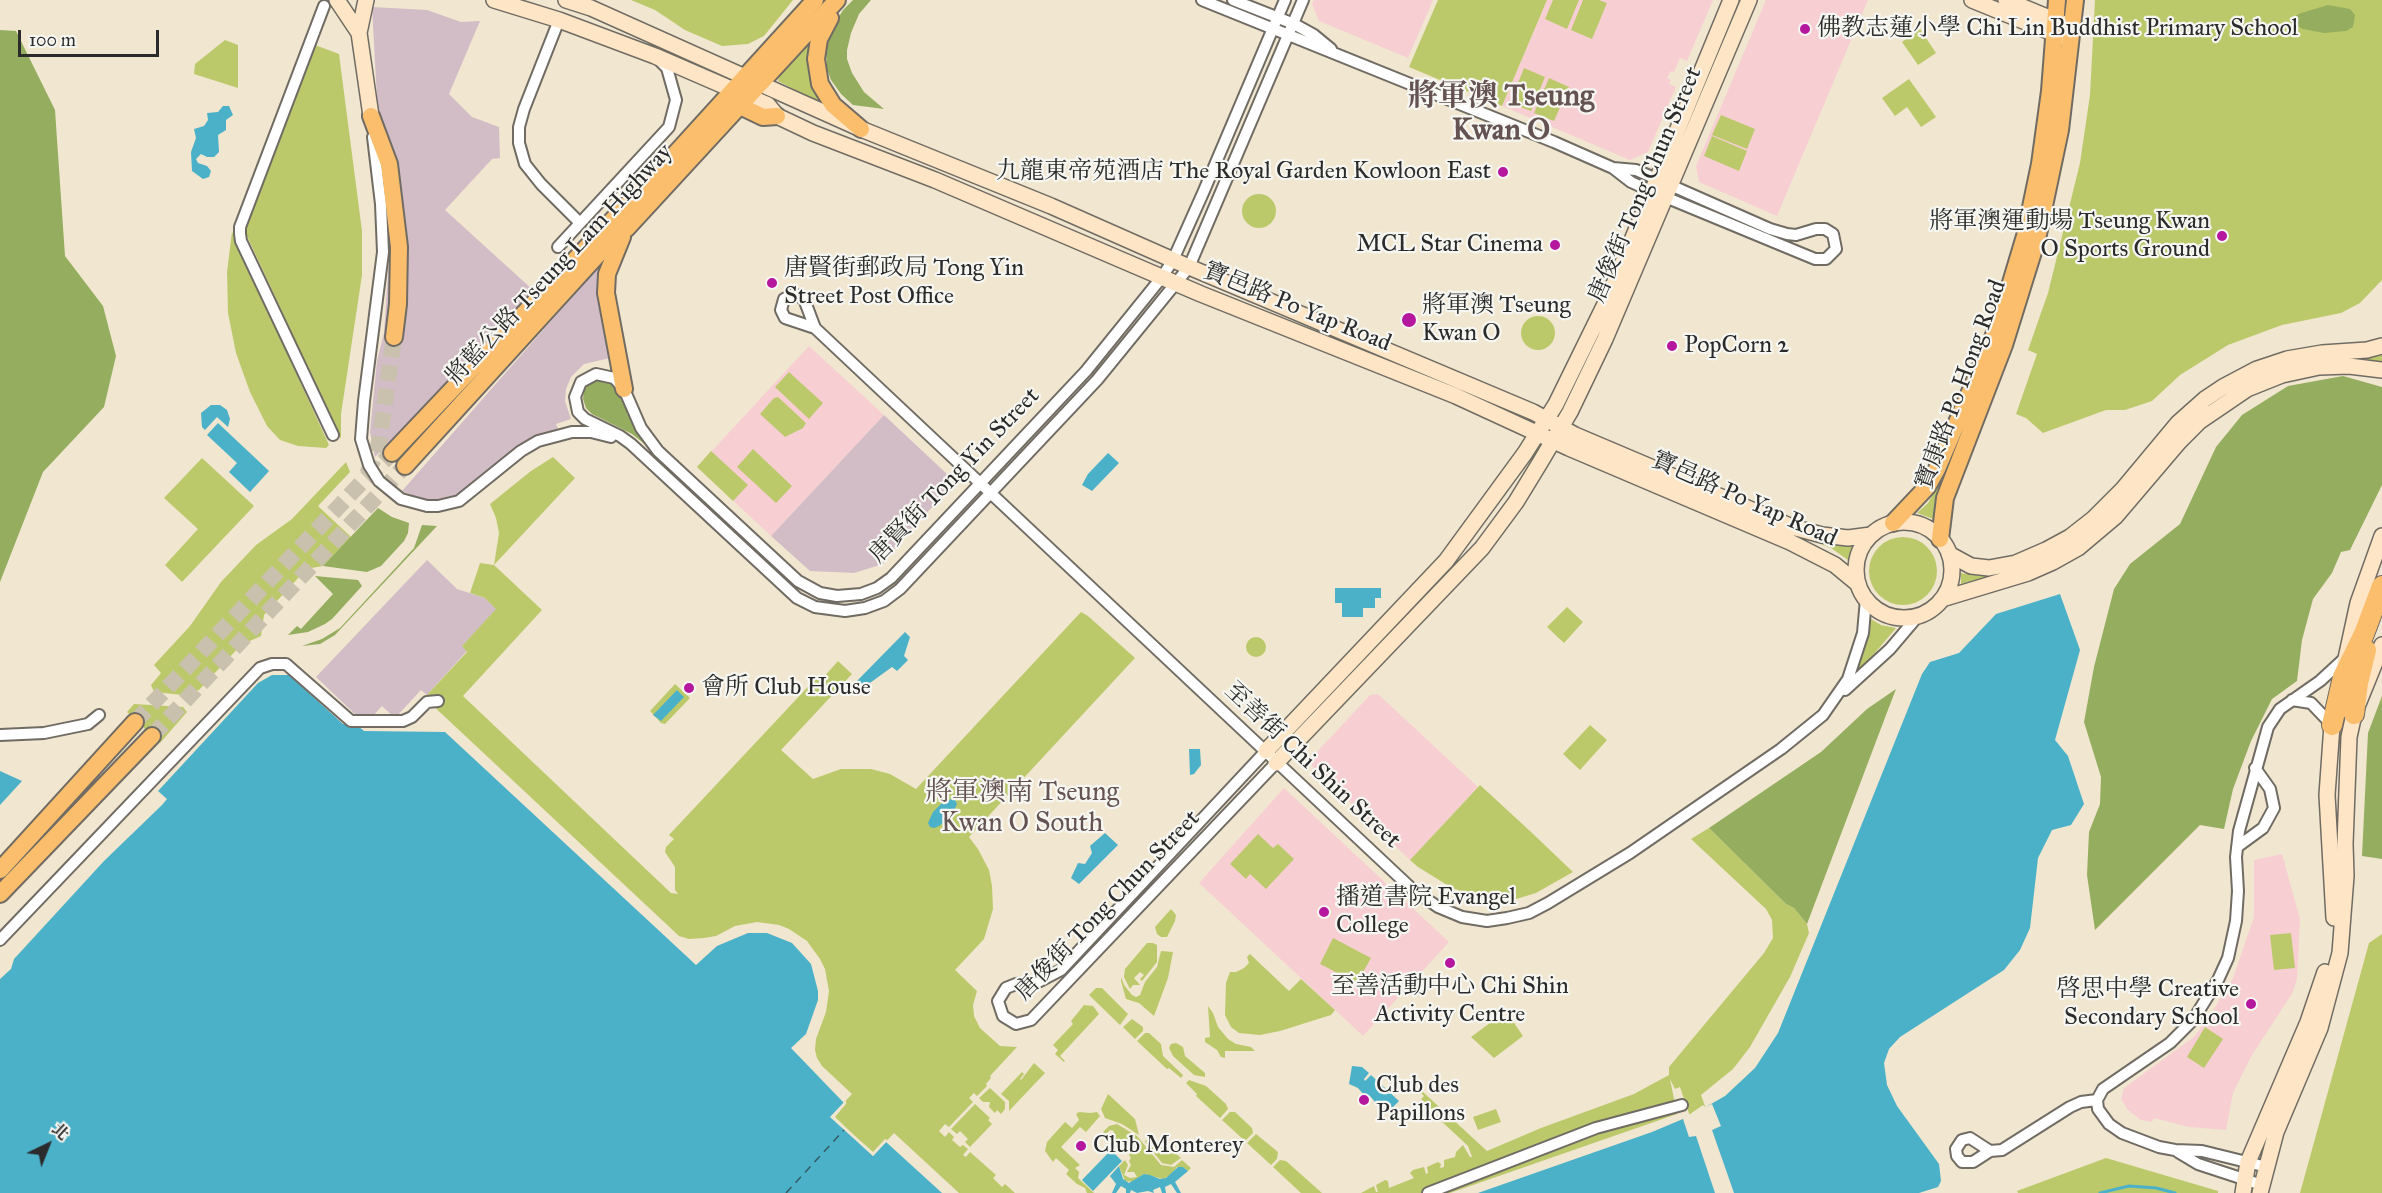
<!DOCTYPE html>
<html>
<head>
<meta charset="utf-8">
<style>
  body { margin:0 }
  #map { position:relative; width:2382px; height:1193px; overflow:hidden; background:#f1e6cf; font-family:"IM FELL Great Primer","Noto Serif TC",serif }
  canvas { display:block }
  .north { position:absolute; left:18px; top:1115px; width:60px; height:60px; -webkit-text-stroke:4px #f6f6f2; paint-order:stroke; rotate:43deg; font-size:16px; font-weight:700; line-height:24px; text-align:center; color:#2b2b2b }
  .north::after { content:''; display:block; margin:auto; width:21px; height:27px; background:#2b2b2b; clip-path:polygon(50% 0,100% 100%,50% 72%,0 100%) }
  .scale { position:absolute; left:18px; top:30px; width:141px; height:27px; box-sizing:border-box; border:3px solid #2b2b2b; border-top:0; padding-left:8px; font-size:18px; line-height:21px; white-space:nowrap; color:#2b2b2b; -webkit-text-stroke:4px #f6f6f2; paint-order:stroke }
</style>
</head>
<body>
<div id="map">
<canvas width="2382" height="1193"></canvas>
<div class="north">北</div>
<div class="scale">100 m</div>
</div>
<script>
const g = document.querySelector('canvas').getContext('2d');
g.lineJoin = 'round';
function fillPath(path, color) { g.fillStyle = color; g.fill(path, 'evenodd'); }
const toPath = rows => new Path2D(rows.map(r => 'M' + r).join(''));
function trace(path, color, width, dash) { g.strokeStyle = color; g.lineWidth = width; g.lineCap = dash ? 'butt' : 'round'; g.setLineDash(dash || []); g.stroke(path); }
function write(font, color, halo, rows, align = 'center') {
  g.font = font + ' "IM FELL Great Primer","Noto Serif TC",serif'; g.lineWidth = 4.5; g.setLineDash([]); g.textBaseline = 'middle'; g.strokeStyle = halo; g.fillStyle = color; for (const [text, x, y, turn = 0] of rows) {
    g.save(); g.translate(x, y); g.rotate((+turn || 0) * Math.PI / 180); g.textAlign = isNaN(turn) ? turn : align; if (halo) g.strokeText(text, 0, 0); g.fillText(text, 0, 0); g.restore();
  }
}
fillPath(toPath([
  [1314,0,1433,0,1408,58,1319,21,1312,4],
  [1547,0,1713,0,1687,61,1680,58,1674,72,1671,71,1667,78,1671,80,1669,84,1676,87,1648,152,1630,160,1502,106],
  [1766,0,1868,0,1777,216,1699,182,1696,166],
  [809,346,884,415,771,536,697,467],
  [1378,694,1478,787,1410,860,1311,765,1316,753,1370,695],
  [1284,788,1449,942,1363,1036,1199,883],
  [2282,854,2300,919,2297,978,2293,992,2252,1055,2233,1093,2226,1130,2189,1127,2154,1118,2152,1122,2141,1120,2128,1110,2121,1099,2124,1088,2194,1037,2209,1017,2233,978,2254,917,2254,860]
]), '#f7cfd3');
fillPath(toPath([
  [372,7,427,10,461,22,480,21,449,94,472,117,499,127,500,158,492,159,445,210,533,290,375,457,370,432,377,361,384,333,391,229,380,152],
  [607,257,610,358,584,364,571,377,566,389,565,401,571,419,556,424,558,429,542,435,464,493,433,500,419,498,402,491],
  [884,415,947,474,946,493,913,527,883,564,854,573,810,571,771,536],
  [427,560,457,589,485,598,497,609,462,646,467,651,427,695,421,690,395,718,382,706,374,715,358,717,316,677]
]), '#d2bdc7');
fillPath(toPath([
  [631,0,793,0,764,36,748,44,722,46,685,30,655,10],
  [1438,0,1547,0,1502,106,1409,67],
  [1553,0,1579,0,1567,29,1545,19],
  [1583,0,1599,0,1607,3,1592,39,1571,30],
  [2095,0,2382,0,2382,280,2360,303,2341,313,2282,325,2228,345,2180,375,2152,401,2125,410,2106,410,2043,433,2026,418,2016,414,2037,354,2028,350,2048,293,2080,163,2090,95],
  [1920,29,1936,53,1918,65,1902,42],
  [225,40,238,45,238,88,194,74,195,64],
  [811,42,826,106,778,81,779,76],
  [315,45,339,54,362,231,362,275,341,414,341,439,246,234,246,228],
  [1524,68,1545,77,1531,111,1510,103],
  [1549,78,1569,87,1554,121,1534,113],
  [1909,79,1936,117,1921,127,1907,107,1895,116,1882,98],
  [1721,115,1755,129,1747,149,1712,135],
  [1712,136,1747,151,1739,171,1704,156],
  '1242 211a17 17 0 1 1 34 0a17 17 0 1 1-34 0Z',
  [232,232,329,445,326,448,298,446,280,440,267,426,250,392,236,353,228,313,227,272],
  '1521 333a17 17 0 1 1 34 0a17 17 0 1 1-34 0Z',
  [2382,355,2382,362,2353,360,2302,365,2274,373,2247,385,2222,399,2198,418,2122,504,2091,533,2052,558,2028,567,1961,584,1961,573,1979,576,2015,569,2045,556,2082,535,2115,506,2196,416,2223,395,2249,380,2290,364,2314,359,2370,357],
  [789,372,823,403,809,419,775,387],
  [778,397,806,423,803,428,785,437,760,414,774,398],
  [753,449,792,486,776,503,737,467],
  [711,451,748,485,733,501,697,467],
  [553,457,575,478,494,565,542,610,463,696,671,893,678,894,675,890,675,867,665,852,666,847,674,839,669,835,819,675,822,679,838,661,852,674,781,750,813,779,841,769,871,769,890,774,916,789,1081,612,1088,616,1135,658,969,837,978,849,989,870,992,886,993,909,984,939,955,970,977,991,973,1005,974,1016,980,1028,1000,1046,1017,1047,990,1076,991,1078,986,1084,987,1086,977,1096,974,1093,969,1098,973,1102,949,1127,945,1124,939,1131,945,1137,949,1132,954,1137,952,1140,960,1147,963,1145,968,1149,963,1155,966,1157,970,1152,996,1175,993,1178,1002,1187,1005,1184,1015,1193,959,1193,894,1133,873,1156,830,1117,852,1094,822,1066,817,1058,815,1050,816,1039,826,1012,829,991,825,969,820,959,807,941,789,929,779,925,757,922,735,926,716,936,704,938,689,939,679,936,428,701,427,695,467,652,462,646,496,609,485,598,470,593,480,563,494,565,499,533,496,518,490,504,531,471],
  [202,458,254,506,182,582,165,565,198,529,164,498],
  [346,462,350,472,318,506,351,537,323,566,311,568,300,576,264,615,261,636,241,645,199,690,183,695,154,692,151,685,161,673,154,665,190,626,221,582,256,545,292,519],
  [1943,478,1946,478,1936,520,1917,513,1928,503],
  '1869 571a34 34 0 1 1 68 0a34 34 0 1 1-68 0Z',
  [1805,538,1853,543,1848,560,1831,548],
  [1567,607,1583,622,1564,643,1547,627],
  [1871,619,1881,625,1896,628,1857,674,1855,672,1864,649],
  '1246 647a10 10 0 1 1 20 0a10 10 0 1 1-20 0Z',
  [675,684,690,698,665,724,661,723,650,711],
  [134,704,183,707,187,712,160,743,127,712],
  [1590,725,1607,740,1580,770,1563,754],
  [1480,785,1531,832,1573,872,1536,893,1513,900,1495,902,1452,888,1418,867,1410,860],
  [1709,828,1786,904,1794,908,1807,924,1809,933,1790,977,1750,1047,1733,1069,1701,1095,1736,1193,1716,1193,1680,1087,1675,1089,1670,1079,1677,1114,1450,1193,1361,1193,1374,1186,1376,1192,1378,1192,1376,1185,1385,1180,1388,1181,1389,1188,1414,1178,1410,1173,1413,1170,1424,1167,1426,1174,1428,1173,1427,1167,1438,1162,1441,1164,1440,1168,1444,1167,1444,1160,1455,1157,1456,1152,1463,1145,1470,1157,1472,1157,1468,1146,1438,1118,1442,1113,1436,1107,1433,1110,1421,1099,1424,1096,1420,1092,1417,1095,1411,1081,1487,1151,1541,1128,1634,1094,1669,1075,1669,1067,1764,953,1773,938,1772,920,1766,909,1691,839],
  [1258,834,1273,848,1278,844,1294,859,1266,889,1250,874,1246,879,1230,864],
  [1171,909,1176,915,1175,921,1167,937,1161,937,1157,934,1155,927],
  [2291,933,2295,968,2274,970,2270,935],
  [2382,934,2382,1193,2300,1193,2369,943],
  [1333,938,1371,958,1357,983,1320,964],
  [1147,943,1153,943,1157,945,1157,962,1142,981,1140,979,1144,975,1140,972,1134,978,1140,985,1133,985,1130,989,1124,977,1125,969],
  [1161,951,1173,952,1168,978,1154,1016,1139,1003,1126,999,1121,981,1121,977,1124,985,1132,995,1136,997,1140,995,1145,982,1157,967],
  [1250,954,1289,991,1301,979,1335,1010,1331,1015,1280,1031,1260,1035,1239,1033,1231,1027,1225,1015,1226,983,1230,972,1236,972,1244,968,1249,963,1247,957],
  [1096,988,1102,988,1128,1014,1120,1025,1089,995],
  [1084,1005,1093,1006,1099,1014,1060,1056,1065,1061,1064,1062,1055,1054,1058,1050,1053,1045,1073,1024,1071,1021],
  [1208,1006,1213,1013,1218,1027,1228,1039,1236,1044,1251,1047,1255,1051,1225,1051,1225,1058,1221,1057,1217,1050,1205,1042,1205,1038,1210,1037],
  [1132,1019,1143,1027,1143,1031,1135,1039,1123,1027],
  [1494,1020,1512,1020,1523,1036,1494,1058,1471,1037],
  [2205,1027,2223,1039,2204,1068,2187,1057],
  [1145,1033,1149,1033,1161,1044,1163,1056,1183,1075,1181,1078,1169,1068,1167,1069,1137,1041],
  [1176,1043,1183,1047,1185,1056,1205,1073,1205,1077,1194,1075,1173,1056,1169,1048,1171,1044],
  [1034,1063,1045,1073,1009,1111,1009,1101,1001,1094,1022,1072,1024,1074,1020,1079,1021,1080],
  [1189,1080,1206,1086,1226,1104,1228,1109,1220,1118,1196,1096,1197,1094,1186,1083],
  [990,1088,1005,1102,1005,1109,1001,1114,997,1110,995,1113,989,1107,990,1102,983,1102,979,1098],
  [1108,1094,1135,1119,1139,1135,1122,1124,1105,1118,1101,1109],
  [975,1104,990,1118,988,1120,992,1124,970,1147,965,1142,968,1139,960,1131,957,1134,951,1129],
  [1496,1109,1501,1122,1478,1130,1473,1117],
  [1079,1112,1090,1113,1097,1112,1100,1116,1086,1132,1080,1127,1061,1147,1080,1165,1075,1168,1079,1172,1078,1178,1094,1193,1087,1193,1085,1188,1077,1184,1066,1174,1069,1170,1056,1158,1053,1162,1045,1151,1047,1142,1065,1122,1072,1128,1079,1120,1076,1114],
  [1230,1112,1235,1112,1252,1128,1253,1133,1245,1141,1222,1120],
  [1117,1124,1137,1136,1161,1165,1174,1167,1182,1160,1191,1168,1188,1171,1183,1167,1177,1167,1170,1176,1163,1179,1144,1174,1133,1182,1125,1181,1119,1166,1125,1160,1128,1165,1124,1175,1130,1178,1137,1177,1134,1172,1127,1172,1131,1165,1129,1161,1131,1158,1129,1155,1130,1153,1117,1140,1115,1142,1113,1140,1115,1138,1113,1135,1114,1131,1110,1130,1107,1133,1108,1137,1103,1132,1109,1126],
  [1256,1134,1278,1152,1277,1159,1271,1165,1247,1143],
  [1146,1140,1156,1142,1161,1141,1181,1158,1171,1165,1162,1163,1145,1142],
  [2106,1158,2218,1191,2218,1193,2018,1193,2017,1191],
  [1280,1160,1286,1161,1322,1193,1301,1193,1273,1167]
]), '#bcc96b');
fillPath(toPath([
  [853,0,871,0,859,14,851,33,847,50,847,59,852,73,864,92,884,109,853,105,841,94,831,80,827,69,826,52,831,30,843,10],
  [2328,5,2350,9,2355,15,2353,27,2346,31,2324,33,2303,29,2290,22,2291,18,2301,13],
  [0,30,16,31,55,110,65,256,103,306,116,356,104,407,43,472,0,582],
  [2343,376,2382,387,2382,485,2350,550,2341,552,2332,573,2313,599,2302,640,2297,681,2272,699,2251,741,2233,789,2224,829,2200,825,2095,930,2087,875,2089,832,2100,804,2101,777,2084,722,2094,667,2114,589,2130,564,2180,524,2216,447,2242,415,2288,386],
  [598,378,607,379,619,389,628,415,646,445,632,434,592,414,586,408,583,399,584,391,589,383],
  [378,508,392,517,409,523,408,533,404,541,381,566,367,572,323,566],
  [422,525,437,526,335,635,320,644,302,646,322,639,340,628,414,548],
  [315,576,358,580,362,586,332,619,325,624,308,632,288,635,297,626,301,629,333,594],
  [1896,689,1886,715,1807,924,1794,908,1786,904,1709,828,1821,752,1867,709],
  [2382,696,2382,859,2362,856,2368,733]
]), '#95ad5f');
fillPath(toPath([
  [223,106,229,106,233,115,226,120,226,130,218,135,219,152,214,157,207,157,201,154,196,159,198,163,207,166,211,171,209,177,203,179,192,171,191,152,196,138,194,129,204,126,208,120,207,113,218,112],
  [211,405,220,405,227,410,230,419,228,427,217,417,205,430,202,427,201,413],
  [218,423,269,471,250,492,229,472,237,463,207,435],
  [1108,453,1119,463,1092,491,1082,485,1088,474],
  [1335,588,1381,588,1381,598,1375,598,1375,608,1363,608,1363,617,1342,617,1342,603,1335,603],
  [2060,594,2080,650,2055,740,2068,756,2084,804,2071,825,2052,830,2038,858,2030,928,2020,950,2004,970,1900,1037,1889,1049,1884,1063,1887,1085,1897,1106,1939,1164,1941,1181,1938,1187,1919,1193,1478,1193,1652,1132,1690,1116,1725,1096,1755,1068,1778,1033,1922,674,1930,662,1959,653,1996,614],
  [905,632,910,637,904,656,908,660,897,671,892,667,863,688,856,682],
  [272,675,289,675,343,724,357,725,364,731,445,732,696,965,717,946,748,933,767,933,792,943,811,964,818,991,818,1000,806,1034,791,1048,844,1103,831,1117,873,1156,886,1142,942,1193,0,1193,0,979,11,969,14,959,104,861,162,805,167,799,158,791,258,683],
  [677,690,684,697,661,721,653,715],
  [1189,749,1200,749,1201,765,1194,774,1190,775],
  [0,771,22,781,0,805],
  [951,799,955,800,957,804,952,815,939,826,934,828,930,827,928,823,933,812,941,804],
  [1105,833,1118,845,1079,884,1071,878,1078,863,1085,864,1092,853,1090,846],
  [1352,1066,1362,1067,1369,1073,1364,1079,1365,1081,1371,1075,1399,1101,1393,1107,1387,1108,1376,1103,1370,1096,1364,1095,1358,1088,1349,1084],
  [1111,1150,1122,1161,1093,1191,1082,1180],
  [1119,1166,1123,1179,1129,1183,1144,1174,1150,1175,1160,1179,1166,1178,1178,1167,1183,1167,1188,1171,1175,1182,1181,1193,1177,1193,1171,1184,1165,1187,1166,1193,1162,1193,1160,1187,1153,1190,1154,1193,1148,1191,1137,1193,1131,1190,1130,1193,1126,1193,1126,1189,1121,1186,1116,1193,1112,1193,1116,1184,1110,1176]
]), '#4ab1c9');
fillPath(toPath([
  [846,1100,846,1104,835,1117,854,1135,873,1152,885,1139,888,1140,873,1156,830,1117],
  [1712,1104,1721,1126,1712,1130,1734,1193,1715,1193,1696,1136,1689,1137,1683,1119,1703,1105,1705,1107]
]), '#f1e6cf');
trace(toPath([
  [2100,1193,2129,1186,2156,1188,2175,1193]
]), '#4ab1c9', 3);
trace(toPath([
  [786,1193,844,1130]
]), '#365a62', 1.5, [8, 6]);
trace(toPath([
  [367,474,376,454,380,438,394,337],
  [135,722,362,482,392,453],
  [152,736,405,466]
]), '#c9c1ae', 16, [16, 8]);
const street = toPath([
  [1202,0,1554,142,1613,168,1631,182,1653,192,1815,259,1826,259,1836,249,1833,234,1825,229,1816,229,1796,235,1787,234,1770,229,1636,170,1613,168],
  [1233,0,1294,24,1314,35,1331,49],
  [1285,0,1203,193,1173,260,1162,277,1086,371,891,578,877,588,861,594,837,596,820,593,798,581,658,451,641,428,624,389,614,378,596,374,581,382,575,397,578,412,585,419,620,436,631,444,797,598,815,607,845,611,865,608,884,601,900,589,1097,380,1189,267,1303,0],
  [324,6,240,227,240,234,241,241,333,435],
  [559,20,524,109,519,127,519,143,525,164,541,184,580,223],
  [373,137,381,204,383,252,364,401,361,439,369,465,379,481,401,499,427,506,438,506,459,501,521,451,538,441,572,432,591,432,611,437],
  [558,247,669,127,676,100,667,68,659,60],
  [815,328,804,299,794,294,784,299,781,310,785,318,815,328,1412,889,1438,907,1462,917,1487,921,1507,918,1529,913,1548,903,1630,853,1781,749,1823,715,1848,679,1863,633,1866,599],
  [1845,690,1890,649,1918,616],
  [2292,700,2311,703,2332,725],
  [0,735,44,733,88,724,99,715],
  [1266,751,1061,970,1038,982,1016,984,1006,988,998,1001,1003,1016,1016,1024,1031,1020,1276,763],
  [2237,847,2263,828,2274,808,2270,789,2255,768],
  [0,940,260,668,272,664,286,664,351,721,403,721,412,717,427,702,438,701],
  [2097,1100,2103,1089,2170,1043,2193,1020,2218,980,2228,958,2236,921,2238,891,2236,857,2239,831,2268,727,2280,709,2320,681,2345,658],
  [2097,1100,2098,1109,2109,1124,2122,1133,2159,1147,2175,1150,2202,1151,2267,1167],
  [1990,1151,1970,1138,1962,1140,1956,1149,1957,1156,1962,1162,1973,1162,1990,1151,2002,1150,2070,1107,2081,1102,2097,1100],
  [2178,1152,2198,1164,2262,1185],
  [1428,1193,1596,1128,1682,1105]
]);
const secondary = toPath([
  [337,0,359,33],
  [366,0,359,33,371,116],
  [494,0,559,20,655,56,768,105,777,116,813,133,935,180,1201,294,1456,396,1569,448,1790,542,1835,565,1858,584],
  [566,0,591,8,861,129,1051,206,1189,267,1533,412,1575,435,1792,527,1822,535,1848,538,1871,535],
  [1972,0,2065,38],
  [2006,0,2064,24],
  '1856 570a48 48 0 1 1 96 0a48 48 0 1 1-96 0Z',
  [1949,554,1971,566,1989,568,2016,563,2046,550,2070,537,2093,519,2123,489,2178,423,2205,399,2223,387,2257,369,2287,359,2322,353,2367,350,2382,346],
  [1942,599,2028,573,2053,562,2078,548,2116,516,2179,442,2200,421,2247,389,2282,375,2319,367,2349,366,2382,370],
  [2345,663,2358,603,2382,536],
  [2332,725,2327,795,2334,918],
  [1266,751,1446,561,1525,453,1556,404,1609,296,1731,0],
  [1276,763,1482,548,1516,502,1541,461,1570,412,1605,339,1749,0],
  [2243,1193,2248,1162,2308,1022,2325,972],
  [2260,1193,2276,1132,2320,1028,2340,953,2346,876,2345,844,2349,737,2354,714,2382,645]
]);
const primary = toPath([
  [830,18,819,39,816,59,820,84,833,105,861,129],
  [740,106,763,117,777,116],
  [371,116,389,164,399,247,398,304,394,337],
  [622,237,607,274,606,293,624,389],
  [392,453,675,154,815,0],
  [405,466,601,251,627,228,837,0],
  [1893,523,1927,487,1937,469,1992,341,2004,306,2025,236,2040,164,2050,91,2057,0],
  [1940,539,1945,498,2004,345,2037,239,2060,130,2075,0],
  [0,870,135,722],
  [0,894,152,736]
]);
const highway = toPath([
  [2354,714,2358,683,2366,650],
  [2332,725,2343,677,2364,634,2382,586]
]);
trace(street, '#706c64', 14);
trace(secondary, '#706c64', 18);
trace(primary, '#706c64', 20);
trace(highway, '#706c64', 22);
trace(street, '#fff', 10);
trace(secondary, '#fde5c5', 15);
trace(primary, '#fabe6d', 16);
trace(highway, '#fabe6d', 20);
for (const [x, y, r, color] of [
  [1805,29,6,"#b5179e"],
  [1503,172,6,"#b5179e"],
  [2222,236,6,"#b5179e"],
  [1555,245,6,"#b5179e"],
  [772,283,6,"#b5179e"],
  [1409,320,8,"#b5179e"],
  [1672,346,6,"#b5179e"],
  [689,688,6,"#b5179e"],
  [1324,912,6,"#b5179e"],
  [1450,963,6,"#b5179e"],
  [2251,1004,6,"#b5179e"],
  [1364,1100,6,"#b5179e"],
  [1081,1146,6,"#b5179e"]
]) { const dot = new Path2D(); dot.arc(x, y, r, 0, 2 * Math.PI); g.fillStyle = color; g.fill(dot); trace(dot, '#f6f6f2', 2); }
write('24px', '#2b2b2b', '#f6f6f2', [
  ["佛教志蓮小學 Chi Lin Buddhist Primary School",1817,29],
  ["九龍東帝苑酒店 The Royal Garden Kowloon East",1491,172,"right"],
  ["將軍澳運動場 Tseung Kwan",2210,222,"right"],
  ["O Sports Ground",2210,250,"right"],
  ["MCL Star Cinema",1543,245,"right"],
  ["唐賢街郵政局 Tong Yin",784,269],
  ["Street Post Office",784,297],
  ["將軍澳 Tseung",1422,306],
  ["Kwan O",1422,334],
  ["PopCorn 2",1684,346],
  ["會所 Club House",701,688],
  ["播道書院 Evangel",1336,898],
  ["College",1336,926],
  ["至善活動中心 Chi Shin",1450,987,"center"],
  ["Activity Centre",1450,1015,"center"],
  ["啓思中學 Creative",2239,990,"right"],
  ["Secondary School",2239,1018,"right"],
  ["Club des",1376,1086],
  ["Papillons",1376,1114],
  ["Club Monterey",1093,1146]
], 'left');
write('24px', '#2b2b2b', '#f6f6f2', [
  ["唐俊街 Tong Chun Street",1646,185,-67],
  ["將藍公路 Tseung Lam Highway",560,265,-47],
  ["寶邑路 Po Yap Road",1297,308,22],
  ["寶康路 Po Hong Road",1962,385,-70],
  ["唐賢街 Tong Yin Street",955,476,-46],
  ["寶邑路 Po Yap Road",1744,500,24],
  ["至善街 Chi Shin Street",1312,766,43],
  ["唐俊街 Tong Chun Street",1108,906,-46]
]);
write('27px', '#645350', '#f6f6f2', [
  ["將軍澳南 Tseung",1022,793],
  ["Kwan O South",1022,824]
]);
write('bold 30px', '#645350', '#f6f6f2', [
  ["將軍澳 Tseung",1501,98],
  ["Kwan O",1501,132]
]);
</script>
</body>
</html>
